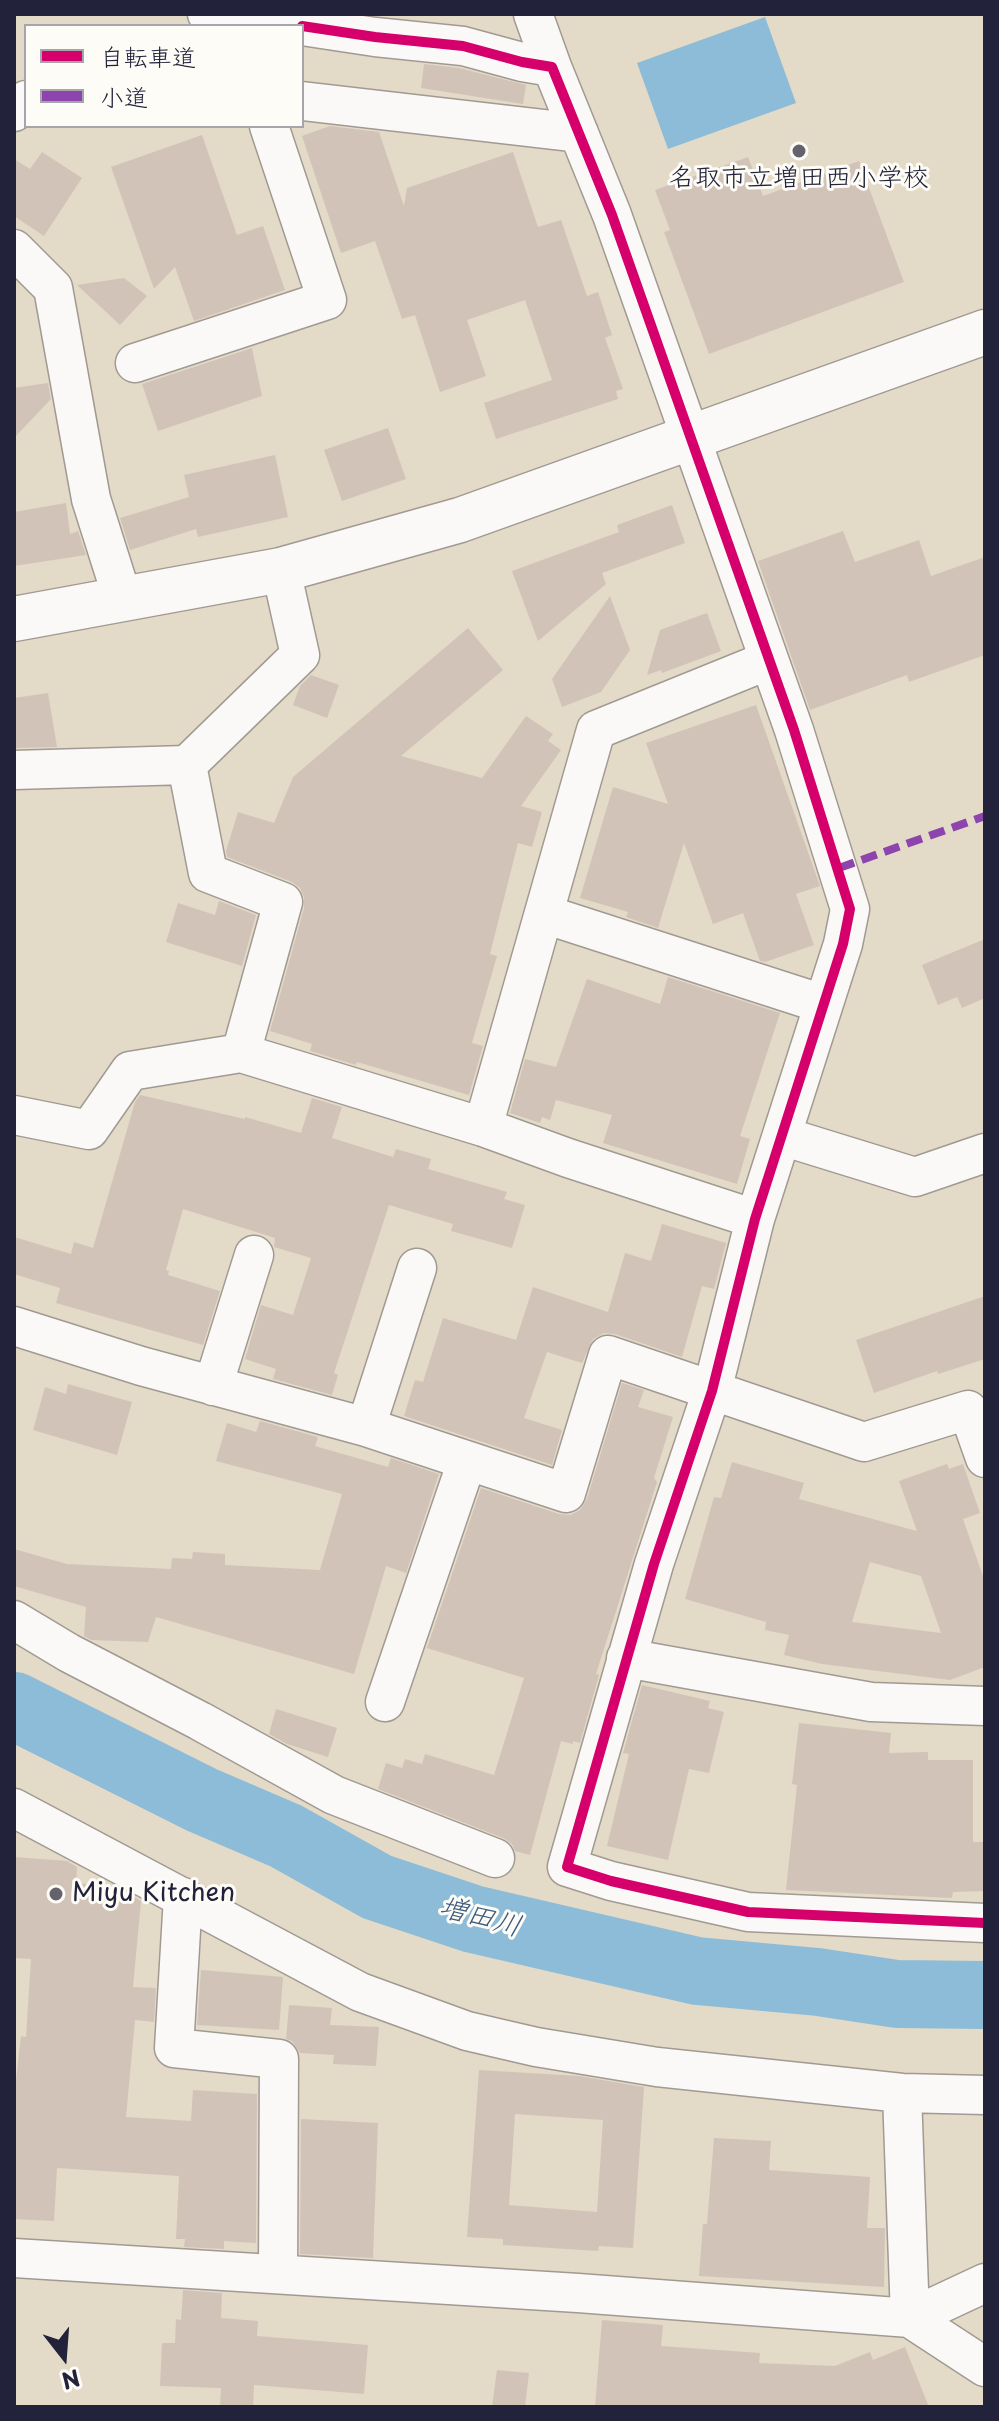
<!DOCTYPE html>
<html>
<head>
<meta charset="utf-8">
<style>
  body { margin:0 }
  #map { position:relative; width:999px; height:2421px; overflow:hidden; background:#e4dac8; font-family:"Playpen Sans","Klee One",sans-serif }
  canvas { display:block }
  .frame { position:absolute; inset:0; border:16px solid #22223b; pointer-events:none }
  .legend { position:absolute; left:24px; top:24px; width:280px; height:104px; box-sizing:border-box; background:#fdfcf7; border:2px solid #a5a5ac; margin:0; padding:10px 14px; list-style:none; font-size:24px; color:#22223b }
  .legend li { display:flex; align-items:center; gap:16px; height:40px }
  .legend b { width:40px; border:2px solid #a5a5ac }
  .north { position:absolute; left:24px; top:2317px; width:80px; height:80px; -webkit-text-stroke:6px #fdfcf7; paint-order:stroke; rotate:163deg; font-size:22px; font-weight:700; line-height:32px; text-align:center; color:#22223b }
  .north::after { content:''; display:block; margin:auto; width:28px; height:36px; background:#22223b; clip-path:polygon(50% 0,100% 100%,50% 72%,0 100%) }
</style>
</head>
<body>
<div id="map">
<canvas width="999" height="2421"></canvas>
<div class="frame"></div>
<ul class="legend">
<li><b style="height:10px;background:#d6006c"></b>自転車道</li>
<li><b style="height:10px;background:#8e44ad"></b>小道</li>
</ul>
<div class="north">N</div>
</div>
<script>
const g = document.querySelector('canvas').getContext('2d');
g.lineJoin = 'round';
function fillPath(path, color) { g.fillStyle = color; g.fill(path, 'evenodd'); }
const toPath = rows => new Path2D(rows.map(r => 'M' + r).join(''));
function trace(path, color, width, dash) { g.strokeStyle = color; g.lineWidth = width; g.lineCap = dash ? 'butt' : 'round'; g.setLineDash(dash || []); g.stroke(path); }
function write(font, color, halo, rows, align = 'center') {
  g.font = font + ' "Playpen Sans","Klee One",sans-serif'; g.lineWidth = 6; g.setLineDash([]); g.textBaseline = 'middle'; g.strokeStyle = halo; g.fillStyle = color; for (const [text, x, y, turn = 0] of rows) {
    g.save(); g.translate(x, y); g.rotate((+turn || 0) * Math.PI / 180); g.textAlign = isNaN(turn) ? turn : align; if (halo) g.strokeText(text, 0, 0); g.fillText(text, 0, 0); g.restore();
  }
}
fillPath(toPath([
  [765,17,796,103,668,149,637,63]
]), '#8cbcd7');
trace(toPath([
  [14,1706,202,1800,286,1836,377,1887,473,1919,697,1971,818,1982,897,1994,985,1995]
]), '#8cbcd7', 68);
fillPath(toPath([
  [424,64,459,68,526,85,523,104,421,88],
  [330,126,379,132,404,206,407,188,513,152,538,227,561,220,587,296,598,292,612,335,605,338,623,389,616,391,618,399,496,439,484,403,552,380,525,300,467,320,486,376,440,392,415,315,402,319,375,241,341,253,302,136],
  [202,135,237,235,263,226,285,290,194,321,175,267,154,289,111,167],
  [42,152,82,178,44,236,14,216,14,159,30,169],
  [748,157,763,196,859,161,904,282,709,354,664,232,670,230,655,190],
  [124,278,147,296,120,325,77,285],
  [252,348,262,396,158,431,142,384],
  [48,383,51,399,14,438,14,388],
  [388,428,406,479,342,501,324,450],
  [275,455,288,517,198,537,196,529,130,550,120,518,189,497,184,475],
  [66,503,70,534,78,531,86,555,14,566,14,512],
  [672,505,685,543,602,573,606,584,538,641,512,571,619,532,617,525],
  [843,531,855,562,919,540,931,576,985,557,985,655,909,682,907,675,810,710,758,561],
  [610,596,630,650,601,692,562,707,552,679],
  [707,613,721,651,662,673,661,670,647,675,660,630],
  [468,628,503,670,401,756,482,778,526,716,553,734,548,741,561,750,521,806,542,812,532,847,518,843,490,954,497,956,472,1043,483,1046,469,1095,357,1062,356,1065,310,1051,312,1044,270,1031,304,908,304,897,300,888,292,882,227,857,226,851,238,812,274,823,293,777],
  [311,675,339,685,327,718,293,705,300,686],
  [48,693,57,747,14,748,14,698],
  [756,705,820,886,796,894,814,945,765,962,760,961,743,913,713,924,684,843,658,928,626,917,628,912,580,898,613,787,668,804,646,743],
  [219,901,256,915,242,966,166,942,178,903,215,915],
  [985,939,985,998,962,1008,957,997,938,1005,922,965],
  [668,977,780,1013,740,1136,750,1139,737,1184,603,1143,612,1115,556,1100,550,1120,542,1117,540,1123,510,1113,525,1059,556,1067,587,979,660,1004],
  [140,1095,245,1119,245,1117,301,1133,312,1098,342,1107,332,1138,393,1157,396,1149,431,1159,428,1169,507,1192,504,1199,525,1205,512,1248,451,1231,453,1224,389,1205,334,1373,338,1375,332,1395,273,1379,276,1369,245,1359,261,1305,293,1315,311,1258,274,1247,275,1238,183,1209,166,1270,169,1271,168,1275,220,1291,203,1345,56,1303,60,1288,14,1274,14,1237,71,1254,74,1242,93,1248,135,1102],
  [662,1224,726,1243,714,1289,702,1286,682,1357,615,1334,604,1333,593,1339,582,1363,547,1352,524,1418,562,1430,552,1465,404,1416,415,1380,423,1382,443,1318,516,1340,533,1287,608,1312,625,1253,651,1261],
  [985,1296,985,1359,938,1374,937,1371,874,1393,856,1340],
  [622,1383,644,1390,638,1407,673,1417,654,1478,657,1482,596,1674,599,1675,580,1743,573,1741,573,1744,561,1741,530,1855,515,1851,512,1844,503,1838,378,1789,386,1763,402,1768,405,1759,422,1764,425,1754,494,1775,524,1678,427,1648,481,1488,559,1514,570,1515,580,1510,587,1499],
  [68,1384,132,1402,117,1455,33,1430,45,1387,66,1394],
  [260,1421,318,1437,315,1446,388,1467,391,1458,439,1474,406,1573,386,1566,354,1674,156,1617,148,1642,91,1640,84,1636,86,1607,14,1586,14,1549,67,1564,171,1569,172,1558,192,1559,193,1552,225,1554,225,1565,320,1570,342,1494,216,1461,227,1423,256,1432],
  [732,1462,804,1483,799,1499,917,1531,899,1481,947,1464,949,1469,963,1464,980,1513,963,1519,985,1582,985,1667,950,1680,822,1664,784,1655,789,1635,765,1630,766,1622,685,1599,714,1497,721,1498],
  [870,1562,921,1576,941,1633,852,1622],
  [642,1685,710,1701,708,1708,724,1712,709,1773,689,1769,668,1860,607,1846,629,1754,623,1753],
  [276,1709,337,1728,328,1757,287,1744,269,1734],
  [799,1723,891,1733,889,1753,928,1752,928,1760,973,1760,973,1842,985,1842,985,1891,953,1892,952,1898,786,1890,797,1785,792,1784],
  [14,1857,67,1861,77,1867,76,1883,103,1885,102,1893,133,1896,141,1901,133,1987,156,1988,154,2022,135,2020,126,2117,191,2121,193,2090,257,2094,256,2243,224,2241,224,2249,184,2247,185,2239,176,2239,179,2176,57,2168,54,2221,14,2219,14,2098,21,2036,26,2037,31,1959,14,1958],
  [201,1970,283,1977,279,2030,197,2025],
  [289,2005,332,2008,330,2025,379,2027,376,2066,333,2064,334,2055,300,2053,292,2041,286,2039],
  [479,2070,579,2076,644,2087,633,2248,599,2246,598,2251,503,2245,503,2239,467,2237],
  [515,2114,603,2120,597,2212,509,2205],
  [301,2119,378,2123,373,2258,300,2254],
  [714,2138,771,2141,769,2170,870,2177,867,2228,885,2228,884,2287,699,2276,703,2224,707,2224],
  [183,2290,222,2293,221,2318,258,2321,257,2336,368,2345,364,2394,254,2385,253,2407,220,2407,221,2388,160,2386,162,2343,175,2343,176,2319,181,2320],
  [602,2320,663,2325,661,2346,760,2353,759,2363,835,2366,870,2352,873,2360,905,2347,929,2407,595,2407],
  [497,2370,529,2373,525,2407,492,2407]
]), '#d2c3b8');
const street = toPath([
  [207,14,300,26],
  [533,14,552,67],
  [302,26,375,37,463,46,522,62,552,67,612,215,794,730,850,909,843,944,755,1219,712,1391,654,1564,567,1867,611,1881,748,1912,985,1923],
  [302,101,579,133],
  [14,112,26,100],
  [14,249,53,288,91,499,123,600],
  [135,363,327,300,269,126],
  [281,570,300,655,187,765,208,873,283,902,241,1053,483,1127,568,1158,755,1219],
  [14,770,187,765],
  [544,914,823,1004],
  [14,1115,89,1130,130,1071,241,1053],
  [483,1127,596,730,769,660],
  [782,1136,915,1177,985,1153],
  [14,1326,141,1366,366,1427,566,1493,608,1355,864,1442,968,1410,985,1458],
  [213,1386,254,1255],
  [366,1427,417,1268],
  [14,1620,69,1653,200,1721,334,1795,495,1858],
  [626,1658,871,1702,985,1706],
  [385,1702,467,1461],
  [14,1808,360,1992,467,2031,536,2047,657,2067,902,2093,985,2095],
  [183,1897,174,2048,279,2059,278,2274],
  [14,2258,578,2293,910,2318,902,2093],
  [985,2283,910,2318,985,2367]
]);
const secondary = toPath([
  [14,619,281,570,460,520,985,332]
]);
trace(street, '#a09a93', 41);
trace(secondary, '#a09a93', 47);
trace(street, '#fbf9f7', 38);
trace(secondary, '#fbf9f7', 44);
trace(toPath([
  [839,868,985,816]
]), '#8e44ad', 8, [16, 8]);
trace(toPath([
  [302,26,375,37,463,46,522,62,552,67,612,215,794,730,850,909,843,944,755,1219,712,1391,654,1564,567,1867,611,1881,748,1912,985,1923]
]), '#d6006c', 10);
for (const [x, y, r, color] of [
  [799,151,8,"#66626c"],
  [56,1894,8,"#66626c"]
]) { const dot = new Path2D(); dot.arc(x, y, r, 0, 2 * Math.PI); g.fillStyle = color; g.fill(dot); trace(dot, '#fdfcf7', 3); }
write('26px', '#22223b', '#fdfcf7', [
  ["名取市立増田西小学校",799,179],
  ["Miyu Kitchen",72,1894,"left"]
]);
write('italic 28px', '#3e5a7c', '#fdfcf7', [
  ["増田川",480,1918,15]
]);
</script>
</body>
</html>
